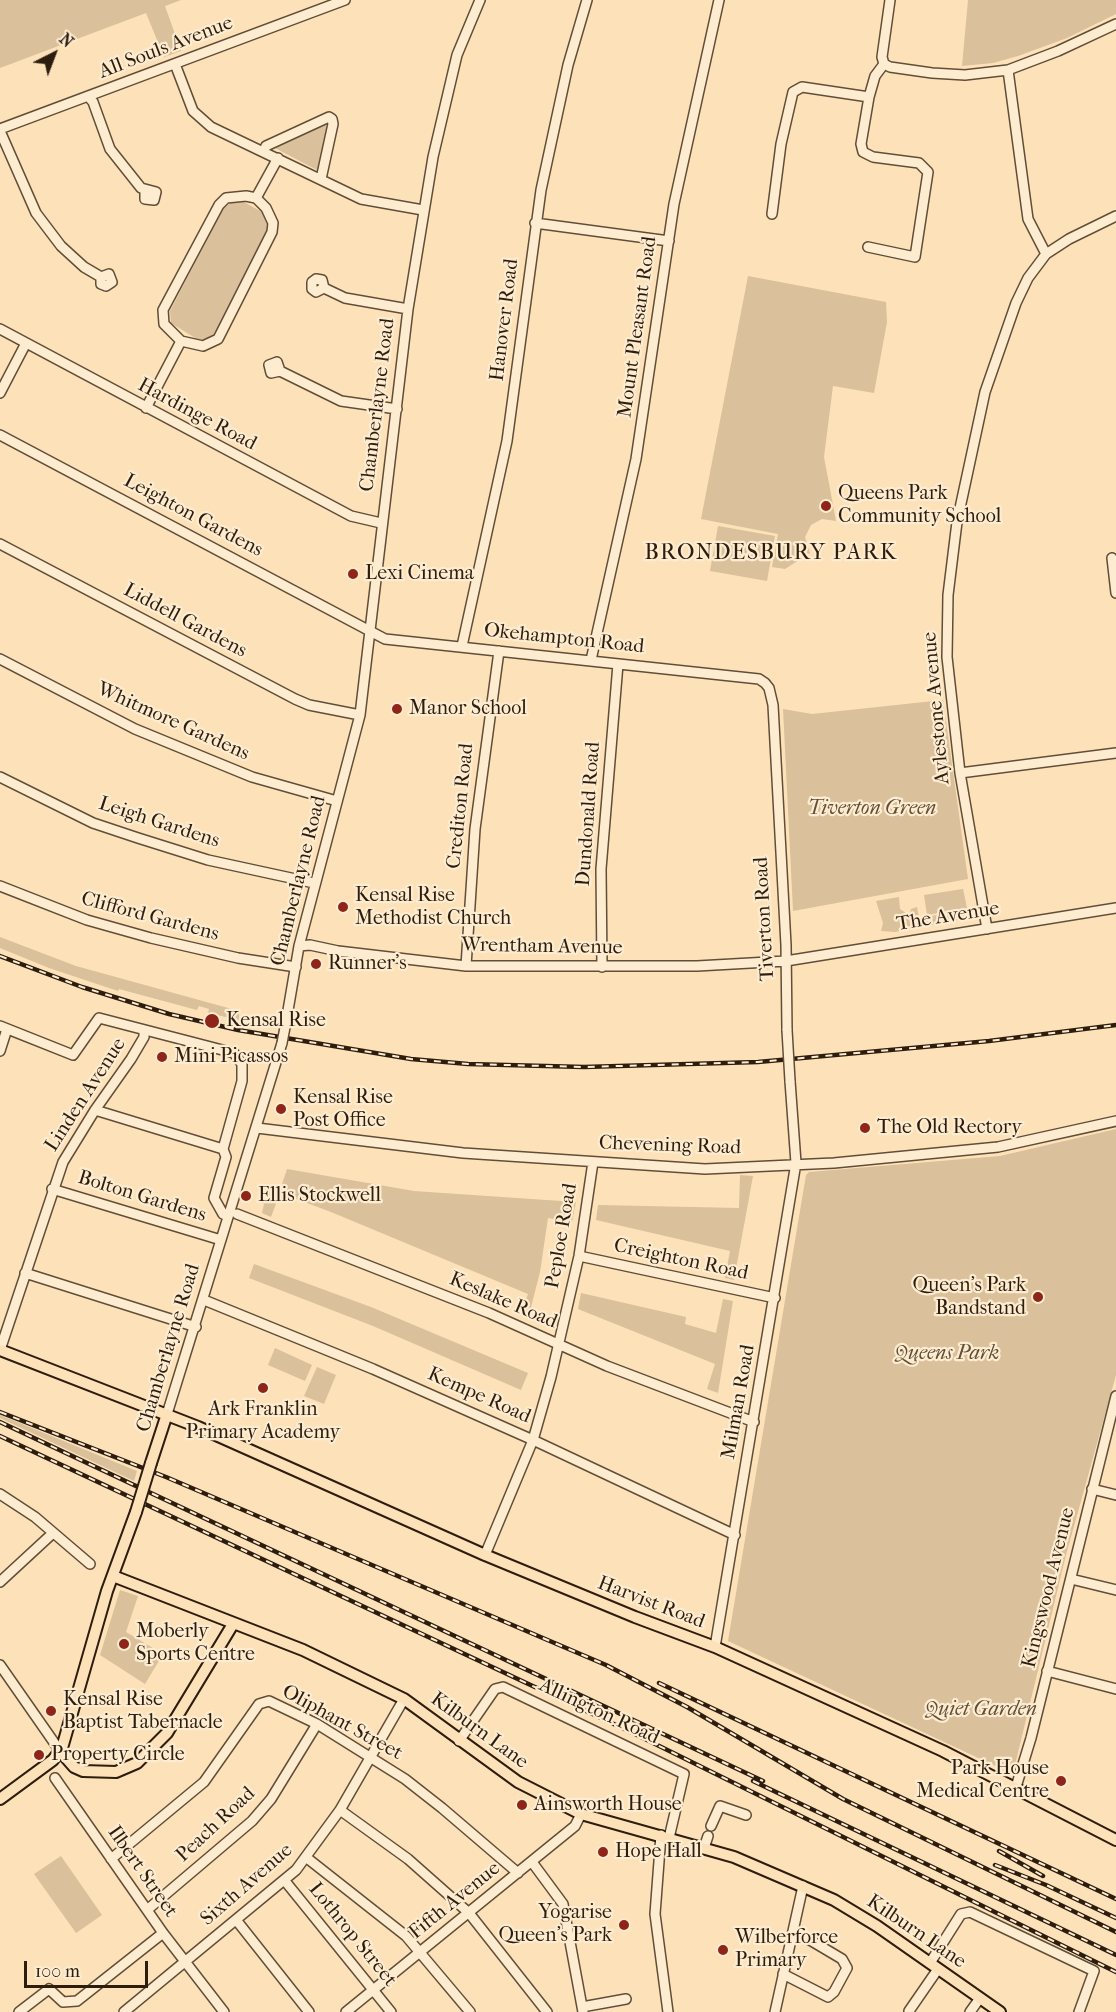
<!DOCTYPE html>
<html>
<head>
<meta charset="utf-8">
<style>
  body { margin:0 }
  #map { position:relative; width:1116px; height:2012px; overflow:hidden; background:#fde1b8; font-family:"IM FELL French Canon",serif }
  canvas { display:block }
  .north { position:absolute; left:24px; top:24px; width:60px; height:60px; -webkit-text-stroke:4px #feecd1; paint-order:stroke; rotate:42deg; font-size:16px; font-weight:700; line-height:24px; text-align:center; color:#2d1d0e }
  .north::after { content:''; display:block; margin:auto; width:21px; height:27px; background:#2d1d0e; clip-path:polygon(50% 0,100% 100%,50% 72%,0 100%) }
  .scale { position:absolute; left:24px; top:1961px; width:124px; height:27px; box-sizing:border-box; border:3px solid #2d1d0e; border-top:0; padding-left:8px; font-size:18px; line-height:21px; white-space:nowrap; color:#2d1d0e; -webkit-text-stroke:4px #feecd1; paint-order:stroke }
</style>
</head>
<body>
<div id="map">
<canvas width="1116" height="2012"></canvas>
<div class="north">N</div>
<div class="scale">100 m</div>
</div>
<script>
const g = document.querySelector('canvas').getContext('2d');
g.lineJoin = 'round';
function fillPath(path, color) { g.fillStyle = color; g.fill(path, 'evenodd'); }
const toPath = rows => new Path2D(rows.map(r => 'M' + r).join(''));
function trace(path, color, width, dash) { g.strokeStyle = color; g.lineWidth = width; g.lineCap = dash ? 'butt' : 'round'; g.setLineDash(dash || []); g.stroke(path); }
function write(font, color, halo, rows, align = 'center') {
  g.font = font + ' "IM FELL French Canon",serif'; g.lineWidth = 4.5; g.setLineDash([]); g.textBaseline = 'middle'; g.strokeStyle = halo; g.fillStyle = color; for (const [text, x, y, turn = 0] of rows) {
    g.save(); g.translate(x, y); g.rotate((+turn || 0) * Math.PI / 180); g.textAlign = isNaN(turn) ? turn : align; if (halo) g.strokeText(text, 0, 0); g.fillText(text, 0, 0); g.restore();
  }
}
fillPath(toPath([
  [0,0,181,0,165,6,181,51,164,57,146,13,0,68],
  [968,0,1116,0,1116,14,1067,38,1018,56,993,63,962,66],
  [324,123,328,128,319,168,317,170,275,148],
  [233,201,242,201,264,213,269,220,270,229,214,335,200,341,171,323,170,311,223,209],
  [748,276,886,302,887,322,874,393,833,386,824,457,836,521,822,519,811,525,805,537,810,553,785,569,772,567,778,534,701,519],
  [718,526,775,536,767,581,710,571],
  [943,700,968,879,793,911,783,709,812,714],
  [963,889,967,908,927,915,924,895],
  [899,897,900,909,909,915,911,909,917,907,919,918,968,910,970,912,958,920,895,932,881,931,883,923,876,901],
  [0,937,76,966,239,1011,239,1020,208,1013,209,1009,199,1006,197,1010,119,989,118,991,49,968,0,948],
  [1116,1129,1116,1375,1066,1555,1015,1765,1011,1767,1009,1763,1003,1766,1004,1770,728,1641,806,1175,809,1172,1000,1156],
  [287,1169,414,1191,576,1202,572,1222,548,1218,540,1272,528,1319,520,1315,528,1294,331,1212,280,1193,271,1217,262,1213,264,1204,258,1201,258,1199,266,1201,268,1193,259,1190,260,1187,279,1193],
  [740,1175,753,1176,734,1280,725,1278,730,1251,596,1220,598,1205,739,1208],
  [254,1264,371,1307,528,1373,521,1390,373,1326,249,1278],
  [581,1293,686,1317,685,1324,716,1333,723,1299,733,1301,718,1393,707,1389,715,1364,578,1309],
  [275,1348,312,1365,305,1381,268,1365],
  [317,1367,336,1375,324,1404,304,1396],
  [0,1415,137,1471,134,1481,0,1418],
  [120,1590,138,1596,126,1632,163,1654,145,1684,100,1655],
  [61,1856,102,1915,76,1933,34,1874]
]), '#dac09b');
const minor = toPath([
  [890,0,882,57,884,64,890,67,932,73,965,75,1008,70,1058,51,1116,24],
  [175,64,193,111,211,127,361,199,423,210],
  [1008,70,1028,219,1046,254],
  [88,96,93,102,110,149,141,188,156,192,154,200,145,199,145,191],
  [0,129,345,0],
  [0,131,36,213,61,246,84,267,101,277,101,284,106,286,112,282,109,274,101,277],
  [264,151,266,146,329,117,332,119,333,124,321,179],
  [246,196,256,198,266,208,273,223,272,232,218,339,203,346,181,341,164,324,163,310,219,205,226,198,246,196],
  [256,198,278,158],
  [772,214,781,144,793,92,802,87,869,97],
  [535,223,669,241],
  [868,247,915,257,928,172,919,163,873,157,863,152,861,144,869,97,875,76,884,64],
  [324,288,322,280,316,279,312,282,312,289,316,292,324,288,345,298,408,309],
  [0,329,351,516,381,523],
  [280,371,277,362,269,365,271,373,280,371,341,401,397,409],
  [0,393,25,345],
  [146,408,181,341],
  [0,435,385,639,759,679,765,683,769,688,773,705,786,945,787,1030],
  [0,544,295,699,309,705,360,715],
  [1112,558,1116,593],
  [462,646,507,441,541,190,568,65,587,0],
  [0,659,135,729,252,777,337,801],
  [591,660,636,459,674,204,719,0],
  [960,773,1116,753],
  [0,777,93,823,138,838,208,860,314,883],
  [0,886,87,920,151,938,238,958,296,967],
  [987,929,960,773,947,657,948,595,957,522,985,392,1016,303,1028,278,1046,254,1069,239,1116,216],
  [299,946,310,945,338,951,466,966,697,966,786,961,1116,908],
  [466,966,475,829,499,651],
  [602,967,601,869,618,664],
  [286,1022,299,946,360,715,408,309,433,157,457,55,480,0],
  [0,1026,73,1055,99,1018,234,1053,242,1064,242,1081,223,1149,226,1157,214,1198,223,1214,228,1216],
  [0,1051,7,1029],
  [95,1110,223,1149],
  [257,1128,463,1153,705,1169,834,1163,998,1147,1116,1121],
  [52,1189,221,1240],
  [237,1214,489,1313,607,1366,754,1422],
  [579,1256,775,1298],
  [25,1273,196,1327],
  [204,1300,373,1369,533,1440,735,1535],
  [0,1350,63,1162,95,1110,131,1059,144,1037,144,1030],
  [167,1414,282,1043],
  [1092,1489,1116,1495],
  [0,1494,35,1517,90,1564],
  [485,1555,533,1440,551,1377,579,1256,593,1162],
  [1071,1579,1116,1590],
  [0,1582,53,1533],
  [715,1647,796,1163,790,1081],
  [0,1665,60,1751],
  [1047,1671,1116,1689],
  [459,1741,495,1689,503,1687,684,1774,669,1838],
  [55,1778,163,1933,224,2012],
  [1016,1787,1031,1738,1116,1396],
  [340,1810,408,1859,469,1913,547,2012],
  [711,1826,720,1806,746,1815],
  [661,1835,655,1914,668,2012],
  [704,1848,708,1836],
  [307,1858,406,1936,470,2012],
  [111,1859,204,1782,259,1704,269,1701,317,1724,405,1779,442,1808,518,1873],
  [532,1862,563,1904,583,2012],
  [285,1881,391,2012],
  [147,1910,252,1821,271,1799,317,1724],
  [237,1921,309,2012],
  [930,1963,961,1914,970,1912,1094,1971,1079,2012],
  [783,1974,828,1997,834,1992,847,1968,842,1959,810,1940,793,1934],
  [582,2007,626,1999],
  [909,2011,938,1969],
  [19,2012,49,1989,63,2002,77,2001,163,1933],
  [124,2012,296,1870,340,1810,404,1699],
  [346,2012,575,1826,581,1814],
  [775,2012,803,1886],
  [970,2012,980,1998]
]);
const major = toPath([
  [0,1350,198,1427,485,1555,635,1617,715,1647,943,1751,1116,1840],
  [151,1463,167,1414],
  [113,1576,303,1650,404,1699,518,1782,581,1814,734,1857,834,1900,877,1926,1000,2012],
  [60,1751,74,1767,83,1771,116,1772,137,1763,167,1733,233,1624],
  [0,1799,53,1760,62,1748,107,1591,136,1512]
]);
trace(minor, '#614e38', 12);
trace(major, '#2d1d0e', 14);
trace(minor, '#feecd1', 9);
trace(major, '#fde1b8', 10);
const rail = toPath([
  [0,956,82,987,169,1014,238,1030,411,1059,468,1064,584,1067,758,1062,989,1041,1116,1025],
  [0,1412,166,1477,606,1665,687,1707,843,1799,1116,1932],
  [0,1422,763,1781],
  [0,1436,635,1734,1116,1972],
  [659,1683,1116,1899],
  [753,1781,1116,1955],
  [999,1851,1043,1876],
  [995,1865,1046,1885,1116,1918]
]);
trace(rail, '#2d1d0e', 4.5);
trace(rail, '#feecd1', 2, [7]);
const minorBridge = toPath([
  [787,1030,790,1081],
  [282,1043,286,1022]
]);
const majorBridge = toPath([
  [136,1512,151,1463]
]);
trace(minorBridge, '#614e38', 12, []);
trace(majorBridge, '#2d1d0e', 14, []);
trace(minorBridge, '#feecd1', 9);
trace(majorBridge, '#fde1b8', 10);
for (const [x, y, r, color] of [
  [826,506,6,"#8f2418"],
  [353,574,6,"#8f2418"],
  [397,709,6,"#8f2418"],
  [343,907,6,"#8f2418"],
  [316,964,6,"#8f2418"],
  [212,1021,8,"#8f2418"],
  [162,1057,6,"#8f2418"],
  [281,1109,6,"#8f2418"],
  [865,1128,6,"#8f2418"],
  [246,1196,6,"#8f2418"],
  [1038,1297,6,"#8f2418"],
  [263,1388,6,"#8f2418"],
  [124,1644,6,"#8f2418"],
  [51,1711,6,"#8f2418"],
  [39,1755,6,"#8f2418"],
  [1061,1781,6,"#8f2418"],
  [522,1805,6,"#8f2418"],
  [603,1852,6,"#8f2418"],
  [624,1925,6,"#8f2418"],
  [723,1950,6,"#8f2418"]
]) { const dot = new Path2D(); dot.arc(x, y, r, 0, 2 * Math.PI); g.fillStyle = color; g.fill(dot); trace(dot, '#feecd1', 2); }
write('20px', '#2d1d0e', '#feecd1', [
  ["All Souls Avenue",166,48,-21],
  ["Hanover Road",505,320,-83],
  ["Mount Pleasant Road",638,327,-82],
  ["Chamberlayne Road",378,405,-83],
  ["Hardinge Road",197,415,28],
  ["Leighton Gardens",193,516,28],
  ["Liddell Gardens",185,621,28],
  ["Okehampton Road",564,639,6],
  ["Aylestone Avenue",937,708,-95],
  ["Whitmore Gardens",173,722,24],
  ["Crediton Road",461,806,-84],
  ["Dundonald Road",589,814,-86],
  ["Leigh Gardens",159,823,18],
  ["Chamberlayne Road",299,881,-76],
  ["Clifford Gardens",150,917,15],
  ["The Avenue",948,917,-9],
  ["Tiverton Road",765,919,-93],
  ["Wrentham Avenue",542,947,1],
  ["Linden Avenue",86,1095,-57],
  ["Chevening Road",670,1146,2],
  ["Bolton Gardens",142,1197,17],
  ["Peploe Road",562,1236,-80],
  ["Creighton Road",681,1260,12],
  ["Keslake Road",503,1301,23],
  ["Chamberlayne Road",169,1348,-73],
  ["Kempe Road",479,1396,24],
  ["Milman Road",739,1402,-80],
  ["Kingswood Avenue",1049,1588,-76],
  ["Harvist Road",651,1603,21],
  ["Allington Road",599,1712,25],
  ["Oliphant Street",342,1723,29],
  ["Kilburn Lane",479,1731,36],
  ["Peach Road",216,1825,-43],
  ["Ilbert Street",142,1872,55],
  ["Sixth Avenue",247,1885,-41],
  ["Fifth Avenue",455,1901,-39],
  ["Kilburn Lane",916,1932,34],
  ["Lothrop Street",352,1935,51]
]);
write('20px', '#2d1d0e', '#feecd1', [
  ["Queens Park",838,494],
  ["Community School",838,517],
  ["Lexi Cinema",365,574],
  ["Manor School",409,709],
  ["Kensal Rise",355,896],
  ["Methodist Church",355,919],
  ["Runner's",328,964],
  ["Kensal Rise",226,1021],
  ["Mini Picassos",174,1057],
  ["Kensal Rise",293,1098],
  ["Post Office",293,1121],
  ["The Old Rectory",877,1128],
  ["Ellis Stockwell",258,1196],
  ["Queen's Park",1026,1286,"right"],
  ["Bandstand",1026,1309,"right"],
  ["Ark Franklin",263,1410,"center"],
  ["Primary Academy",263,1433,"center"],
  ["Moberly",136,1632],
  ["Sports Centre",136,1655],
  ["Kensal Rise",63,1700],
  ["Baptist Tabernacle",63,1723],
  ["Property Circle",51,1755],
  ["Park House",1049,1769,"right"],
  ["Medical Centre",1049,1792,"right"],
  ["Ainsworth House",534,1805],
  ["Hope Hall",615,1852],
  ["Yogarise",612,1913,"right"],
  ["Queen's Park",612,1936,"right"],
  ["Wilberforce",735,1938],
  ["Primary",735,1961]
], 'left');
write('italic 20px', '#614e38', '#feecd1', [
  ["Tiverton Green",872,809],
  ["Queens Park",947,1354],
  ["Quiet Garden",981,1710]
]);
g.letterSpacing = '1.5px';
write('22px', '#2d1d0e', '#feecd1', [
  ["BRONDESBURY PARK",771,554]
]);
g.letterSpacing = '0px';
</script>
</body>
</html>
